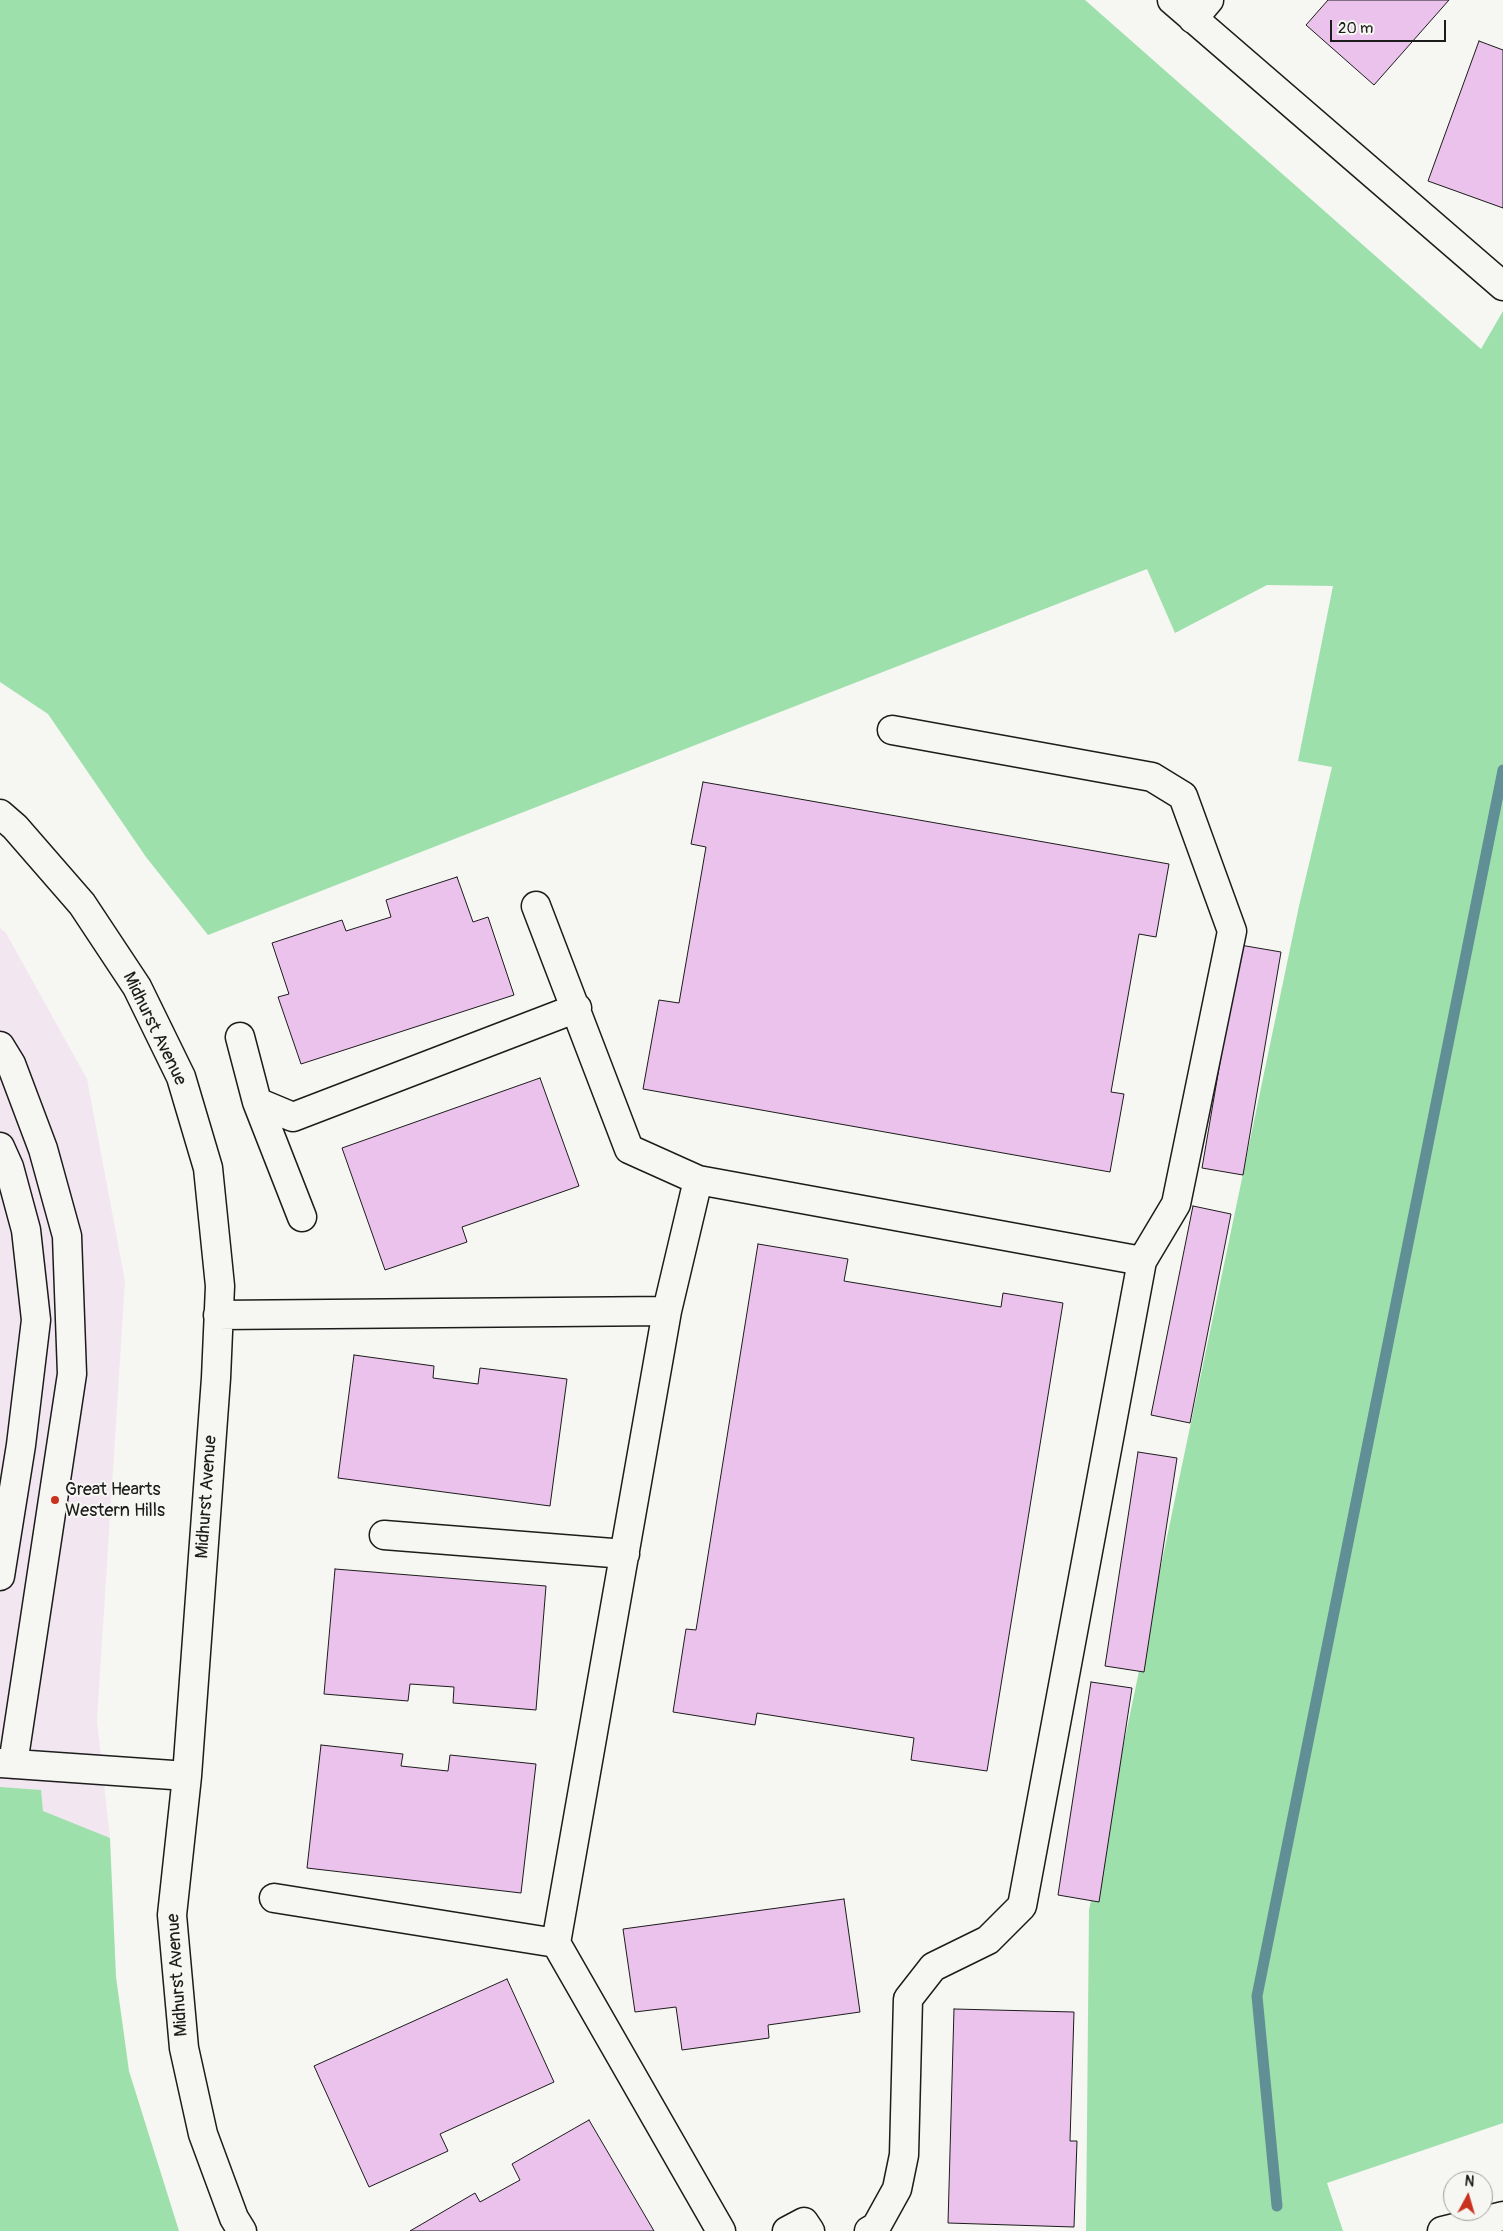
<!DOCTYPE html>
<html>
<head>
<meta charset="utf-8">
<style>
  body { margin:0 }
  #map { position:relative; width:1503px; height:2231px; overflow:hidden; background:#f6f6f2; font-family:Pangolin,sans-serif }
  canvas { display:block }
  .north { position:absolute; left:1443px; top:2171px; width:50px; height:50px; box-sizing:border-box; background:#f6f6f2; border:1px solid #9f9f9c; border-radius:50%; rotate:6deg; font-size:14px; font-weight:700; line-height:20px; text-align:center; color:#1c1c1c }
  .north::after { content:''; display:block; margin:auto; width:18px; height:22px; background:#c8321e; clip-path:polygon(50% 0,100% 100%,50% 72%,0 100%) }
  .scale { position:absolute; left:1330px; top:20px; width:116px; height:22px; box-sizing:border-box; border:2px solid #1c1c1c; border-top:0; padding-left:6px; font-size:15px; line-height:18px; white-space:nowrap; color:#1c1c1c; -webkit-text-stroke:4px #f6f6f2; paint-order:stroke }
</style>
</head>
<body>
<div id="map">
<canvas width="1503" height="2231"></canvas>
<div class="north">N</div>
<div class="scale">20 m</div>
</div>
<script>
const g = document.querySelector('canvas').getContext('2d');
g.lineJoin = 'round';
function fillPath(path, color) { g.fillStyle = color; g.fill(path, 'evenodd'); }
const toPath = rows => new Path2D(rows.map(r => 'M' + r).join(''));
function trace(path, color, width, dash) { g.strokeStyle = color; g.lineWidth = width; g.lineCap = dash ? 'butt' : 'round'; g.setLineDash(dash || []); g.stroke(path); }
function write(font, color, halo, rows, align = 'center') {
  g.font = font + ' Pangolin,sans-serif'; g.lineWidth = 4; g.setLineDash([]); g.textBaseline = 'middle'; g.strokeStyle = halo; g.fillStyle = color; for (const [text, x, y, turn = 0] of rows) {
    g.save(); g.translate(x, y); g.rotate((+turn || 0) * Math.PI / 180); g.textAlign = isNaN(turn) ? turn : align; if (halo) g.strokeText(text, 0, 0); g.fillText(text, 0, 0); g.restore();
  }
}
fillPath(toPath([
  [0,928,6,933,87,1079,125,1281,97,1720,110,1838,0,1827]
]), '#f2e6f0');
fillPath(toPath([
  [0,0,1085,0,1481,349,1503,311,1503,2123,1327,2183,1343,2231,1086,2231,1089,1910,1299,906,1332,767,1298,761,1333,586,1267,585,1175,633,1147,569,208,935,146,857,48,714,0,682],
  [0,1787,41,1790,43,1811,110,1838,116,1977,129,2071,179,2231,0,2231]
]), '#9ee0ab');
trace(toPath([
  [1277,2206,1257,1996,1503,770]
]), '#609096', 11);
const building = toPath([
  [1328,0,1449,0,1374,85,1306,25,1328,0],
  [1479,41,1503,50,1503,208,1428,181,1479,41],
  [703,782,1169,864,1156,937,1139,934,1111,1092,1124,1094,1110,1172,643,1089,659,1000,679,1003,706,847,691,844,703,782],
  [457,877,473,922,488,917,514,995,301,1064,278,997,289,994,272,943,342,920,346,931,391,917,386,900,457,877],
  [1240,945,1281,952,1243,1175,1202,1168,1240,945],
  [540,1078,579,1186,462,1227,467,1242,385,1270,342,1148,540,1078],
  [1193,1206,1231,1214,1190,1423,1151,1415,1193,1206],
  [758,1244,848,1259,844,1281,1001,1307,1003,1293,1063,1303,987,1771,911,1760,914,1738,757,1713,755,1725,673,1712,686,1629,696,1630,758,1244],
  [354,1355,434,1366,433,1378,478,1384,480,1368,567,1379,550,1506,338,1478,354,1355],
  [1138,1452,1177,1458,1144,1672,1105,1666,1138,1452],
  [335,1569,546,1586,536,1710,453,1703,454,1687,410,1684,408,1701,324,1694,335,1569],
  [1091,1682,1132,1688,1099,1902,1058,1895,1091,1682],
  [321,1745,403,1754,401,1766,448,1771,450,1755,536,1764,521,1893,307,1868,321,1745],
  [844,1899,860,2012,768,2025,769,2038,682,2050,676,2007,635,2012,623,1929,844,1899],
  [507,1979,554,2082,440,2134,448,2151,369,2187,314,2066,507,1979],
  [954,2009,1074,2012,1070,2141,1077,2141,1074,2227,948,2223,954,2009],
  [589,2120,654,2231,410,2231,475,2193,480,2202,520,2180,512,2164,589,2120]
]);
fillPath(building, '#eac2eb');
trace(building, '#1c1c1c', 1);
const minor = toPath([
  [1172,0,1503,286],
  [1193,19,1209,0],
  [892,730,1152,777,1183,796,1232,931,1176,1204,1142,1261],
  [0,814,15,827,82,904,137,987,181,1077,208,1168,220,1286,216,1378,187,1776,172,1915,184,2048,203,2134,234,2218,242,2231],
  [536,906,629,1149,698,1180],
  [240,1037,257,1102,293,1117,577,1008],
  [0,1046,11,1064,43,1149,67,1236,72,1374,13,1764],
  [257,1102,302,1217],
  [0,1147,9,1167,26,1230,36,1320,21,1445,0,1576],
  [667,1311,698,1180,1142,1261,1022,1906,988,1940,933,1967,908,1999,904,2155,897,2189,876,2227,869,2231],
  [218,1315,667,1311,556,1943,721,2231],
  [384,1535,625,1554],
  [0,1763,187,1776],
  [274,1898,556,1943],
  [787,2231,804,2222,810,2231],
  [1442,2231,1503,2216]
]);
trace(minor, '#1c1c1c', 31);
trace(minor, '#f6f6f2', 28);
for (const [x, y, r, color] of [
  [55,1500,5,"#c8321e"]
]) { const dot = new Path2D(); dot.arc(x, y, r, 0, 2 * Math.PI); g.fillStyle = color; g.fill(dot); trace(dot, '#f6f6f2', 2); }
write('18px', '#1c1c1c', '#f6f6f2', [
  ["Midhurst Avenue",154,1029,64],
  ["Midhurst Avenue",207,1497,-86],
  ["Midhurst Avenue",178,1975,-94]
]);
write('18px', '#1c1c1c', '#f6f6f2', [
  ["Great Hearts",65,1490],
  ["Western Hills",65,1511]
], 'left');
</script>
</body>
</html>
